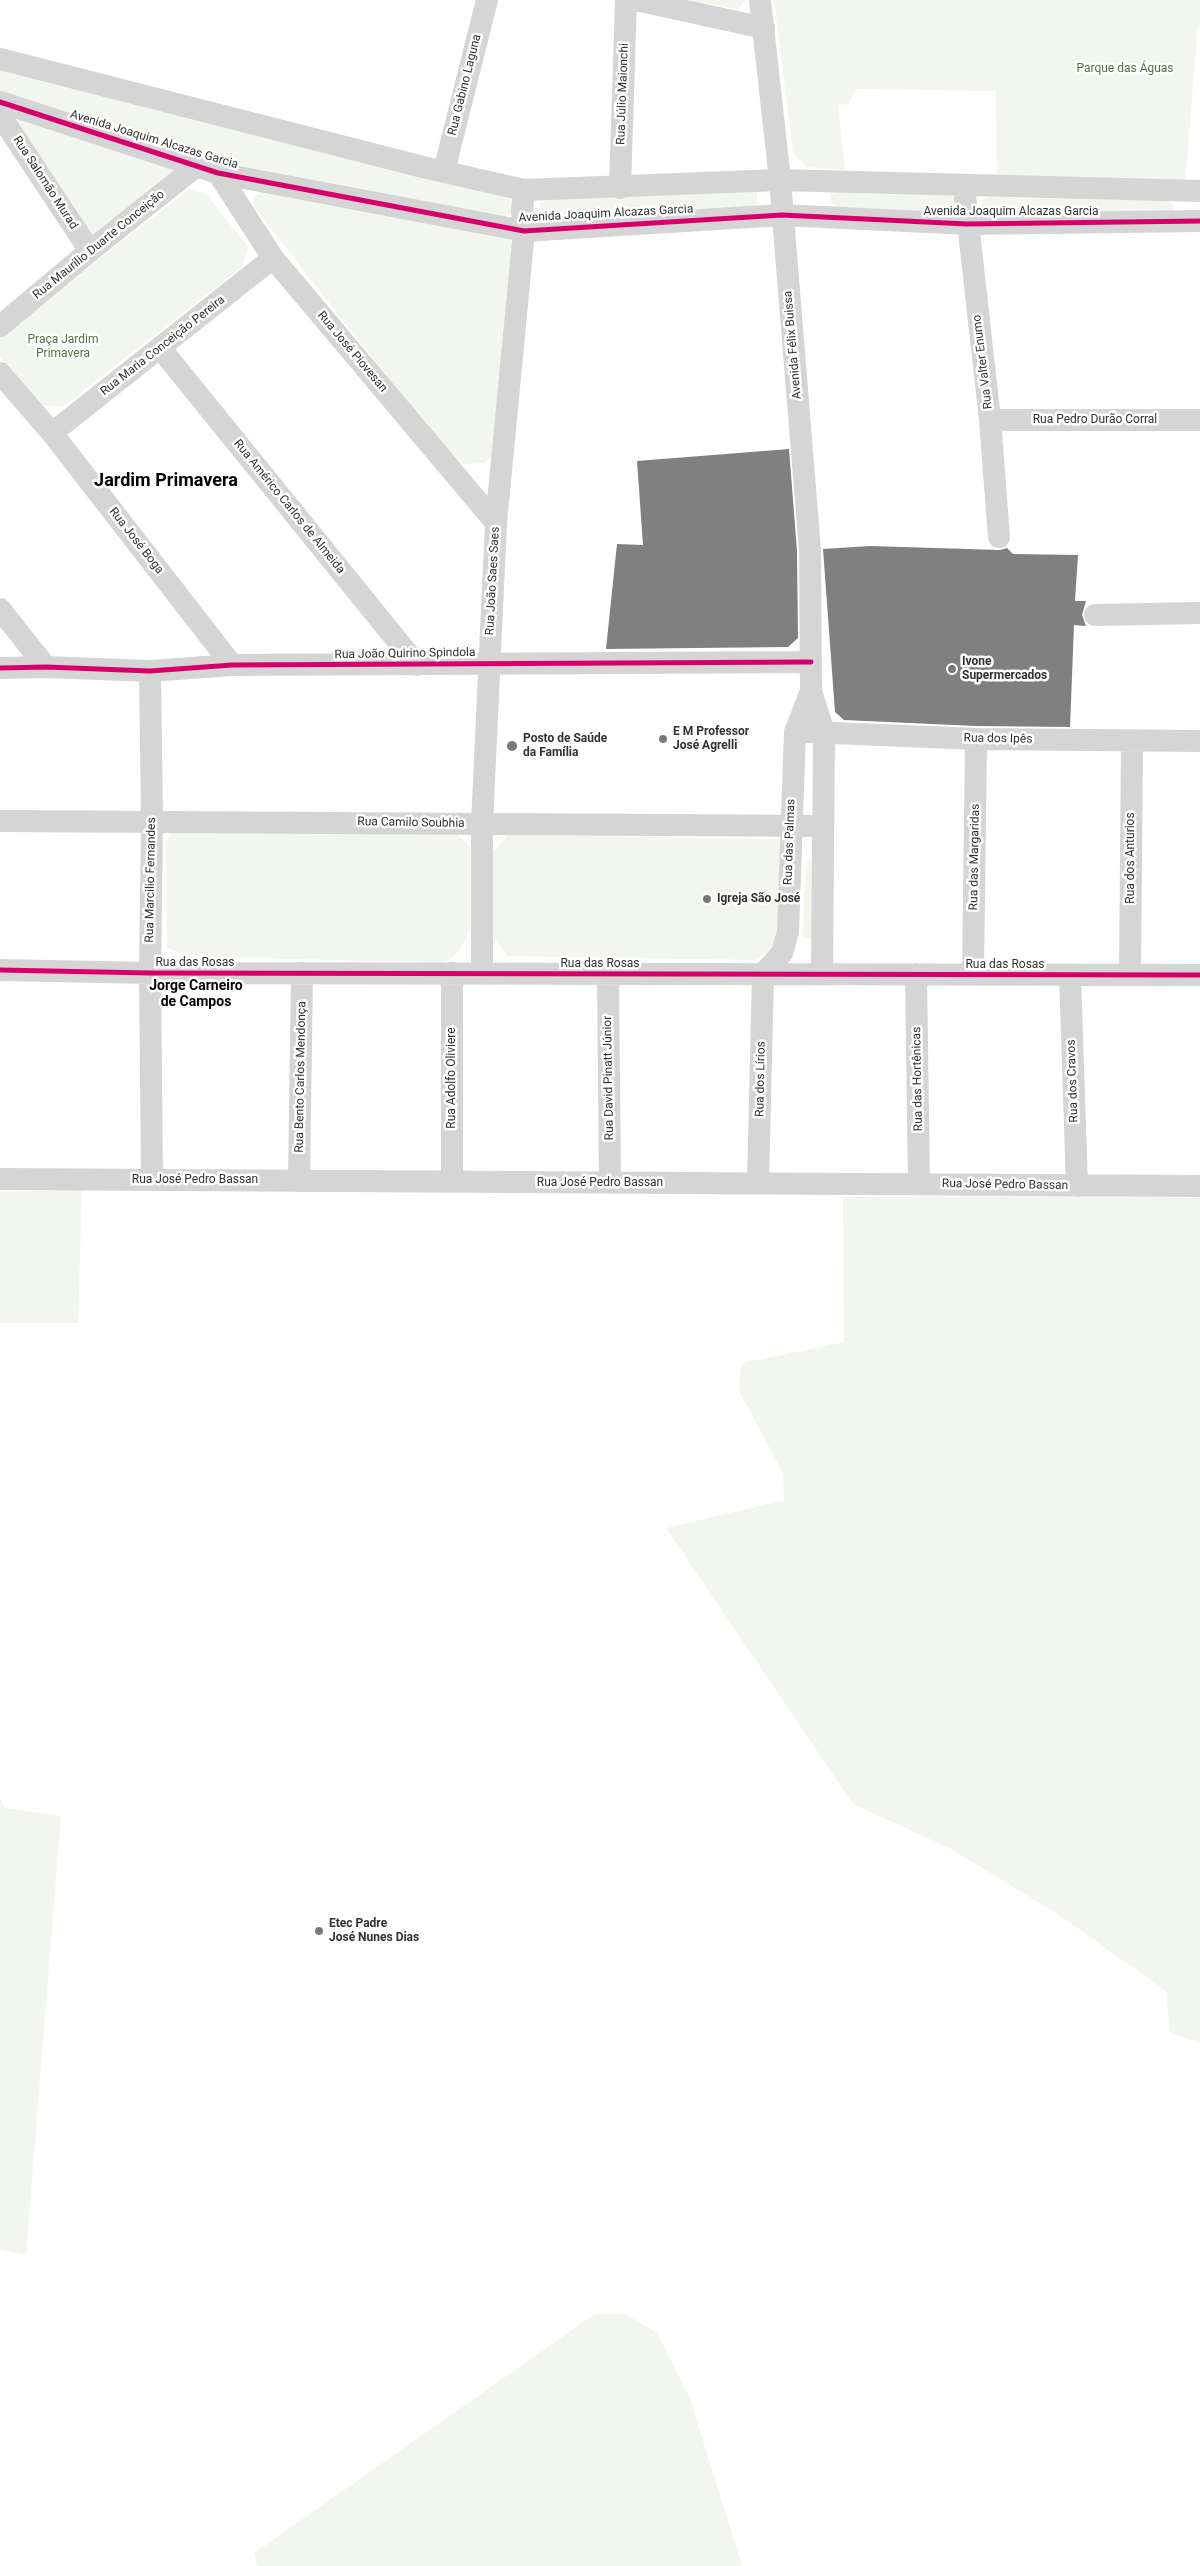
<!DOCTYPE html>
<html>
<head>
<meta charset="utf-8">
<style>
  body { margin:0 }
  canvas { display:block; background:#fff }
</style>
</head>
<body>
<canvas width="1200" height="2566"></canvas>
<script>
const g = document.querySelector('canvas').getContext('2d');
g.lineJoin = 'round';
function fillPath(path, color) { g.fillStyle = color; g.fill(path, 'evenodd'); }
const toPath = rows => new Path2D(rows.map(r => 'M' + r).join(''));
function trace(path, color, width, dash) { g.strokeStyle = color; g.lineWidth = width; g.lineCap = dash ? 'butt' : 'round'; g.setLineDash(dash || []); g.stroke(path); }
function write(font, color, halo, rows, align = 'center') {
  g.font = font + ' Roboto,sans-serif'; g.lineWidth = 5; g.setLineDash([]); g.textBaseline = 'middle'; g.strokeStyle = halo; g.fillStyle = color; for (const [text, x, y, turn = 0] of rows) {
    g.save(); g.translate(x, y); g.rotate((+turn || 0) * Math.PI / 180); g.textAlign = isNaN(turn) ? turn : align; if (halo) g.strokeText(text, 0, 0); g.fillText(text, 0, 0); g.restore();
  }
}
fillPath(toPath([
  [689,0,746,0,738,9],
  [774,0,1200,0,1200,25,1198,25,1185,182,997,177,996,91,856,89,848,104,838,105,845,170,806,167,793,152],
  [0,69,506,194,514,204,512,214,504,219,201,157,0,93],
  [18,119,176,171,97,235,89,233,19,125],
  [191,188,207,195,248,247,242,267,62,407,42,405,0,357,0,336],
  [263,190,510,240,515,248,495,453,484,463,463,464,454,462,254,207,254,198],
  [840,190,951,195,958,200,957,209,950,212,839,207,830,202,830,194],
  [757,192,757,203,753,208,547,223,540,218,540,199],
  [988,197,1168,201,1173,203,1173,212,990,213,982,208,982,200],
  [171,832,455,832,470,847,470,929,460,950,445,963,185,956,167,947,166,843],
  [509,835,783,839,795,848,774,948,754,960,507,956,493,936,493,852],
  [814,859,814,938,805,939,802,934,807,860],
  [82,1190,78,1323,0,1323,0,1192],
  [1072,1196,1200,1198,1200,2043,1170,2033,1166,1991,1059,1915,951,1849,853,1804,666,1528,784,1500,783,1473,738,1389,742,1363,844,1342,843,1197],
  [0,1798,5,1808,61,1816,26,2255,0,2250],
  [595,2314,625,2314,657,2333,690,2399,742,2566,257,2566,254,2553]
]), '#f2f6ee');
fillPath(toPath([
  [789,449,797,551,798,638,788,647,606,649,617,544,643,545,637,461],
  [870,546,1000,550,1007,548,1013,554,1078,555,1075,601,1086,601,1082,615,1086,626,1074,625,1070,727,976,726,844,720,835,712,823,549]
]), '#808080');
trace(toPath([
  [636,0,764,28],
  [760,0,780,180,810,550,811,691,824,732,822,974],
  [0,59,423,167,524,190,780,180,1200,191],
  [0,102,218,173,524,231,782,215,967,224,1200,221],
  [0,115,90,251],
  [444,171,487,0],
  [218,173,273,258,496,523],
  [964,187,990,420,999,537],
  [620,188,626,0],
  [0,326,90,251,198,165],
  [161,349,417,665],
  [0,373,52,433,232,665],
  [990,420,1200,420],
  [52,433,273,258],
  [0,609,46,667],
  [1095,615,1200,613],
  [0,668,46,667,150,671,232,665,811,662],
  [150,671,152,821,150,973,152,1180],
  [809,732,976,739,1200,741],
  [0,821,822,826],
  [0,970,150,973,1200,975],
  [452,973,452,1182],
  [482,974,482,824,496,523,524,231,522,211,524,190],
  [608,974,610,1183],
  [916,974,919,1184],
  [973,974,976,739],
  [1070,975,1077,1186],
  [1130,975,1132,741],
  [0,1179,1200,1186],
  [299,1181,302,973],
  [758,1183,763,974,782,953,788,932,795,732,811,691]
]), '#d5d5d5', 22);
trace(toPath([
  [0,102,218,173,524,231,782,215,967,224,1200,221],
  [0,668,46,667,150,671,232,665,811,662],
  [0,970,150,973,1200,975]
]), '#d6006c', 5);
for (const [x, y, r, color] of [
  [952,669,5,"#797979"],
  [663,739,5,"#797979"],
  [512,746,6,"#797979"],
  [707,899,5,"#797979"],
  [319,1931,5,"#797979"]
]) { const dot = new Path2D(); dot.arc(x, y, r, 0, 2 * Math.PI); g.fillStyle = color; g.fill(dot); trace(dot, '#fff', 2); }
write('12px', '#586f3d', '#fff', [
  ["Parque das Águas",1125,69],
  ["Praça Jardim",63,340],
  ["Primavera",63,354]
]);
write('12px', '#313131', '#fff', [
  ["Rua Gabino Laguna",465,85,-76],
  ["Rua Júlio Maionchi",623,94,-88],
  ["Avenida Joaquim Alcazas Garcia",154,140,17],
  ["Rua Salomão Murad",45,183,57],
  ["Avenida Joaquim Alcazas Garcia",1011,212],
  ["Avenida Joaquim Alcazas Garcia",606,214,-3],
  ["Rua Maurilio Duarte Conceição",99,245,-39],
  ["Avenida Félix Buissa",793,345,-95],
  ["Rua Maria Conceição Pereira",163,346,-38],
  ["Rua José Piovesan",352,352,50],
  ["Rua Valter Enumo",983,362,-97],
  ["Rua Pedro Durão Corral",1095,420],
  ["Rua Américo Carlos de Almeida",289,507,51],
  ["Rua José Boga",136,541,52],
  ["Rua João Saes Saes",493,581,-87],
  ["Rua João Quirino Spindola",405,654,-1],
  ["Rua dos Ipês",998,739,1],
  ["Rua Camilo Soubhia",411,823,1],
  ["Rua das Palmas",790,842,-88],
  ["Rua das Margaridas",975,857,-89],
  ["Rua dos Anturios",1131,858,-90],
  ["Rua Marcilio Fernandes",151,880,-89],
  ["Rua das Rosas",195,963],
  ["Rua das Rosas",600,964],
  ["Rua das Rosas",1005,965],
  ["Rua Bento Carlos Mendonça",301,1077,-89],
  ["Rua Adolfo Oliviere",452,1078,-90],
  ["Rua David Pinatt Júnior",609,1078,-91],
  ["Rua dos Lírios",761,1079,-89],
  ["Rua das Hortênicas",918,1079,-91],
  ["Rua dos Cravos",1073,1081,-92],
  ["Rua José Pedro Bassan",195,1180],
  ["Rua José Pedro Bassan",600,1183],
  ["Rua José Pedro Bassan",1005,1185,1]
]);
write('bold 12px', '#313131', '#fff', [
  ["Ivone",962,662],
  ["Supermercados",962,676],
  ["E M Professor",673,732],
  ["José Agrelli",673,746],
  ["Posto de Saúde",523,739],
  ["da Família",523,753],
  ["Igreja São José",717,899],
  ["Etec Padre",329,1924],
  ["José Nunes Dias",329,1938]
], 'left');
write('bold 14px', '#000', '#fff', [
  ["Jorge Carneiro",196,986],
  ["de Campos",196,1002]
]);
write('bold 18px', '#000', '#fff', [
  ["Jardim Primavera",166,481]
]);
</script>
</body>
</html>
